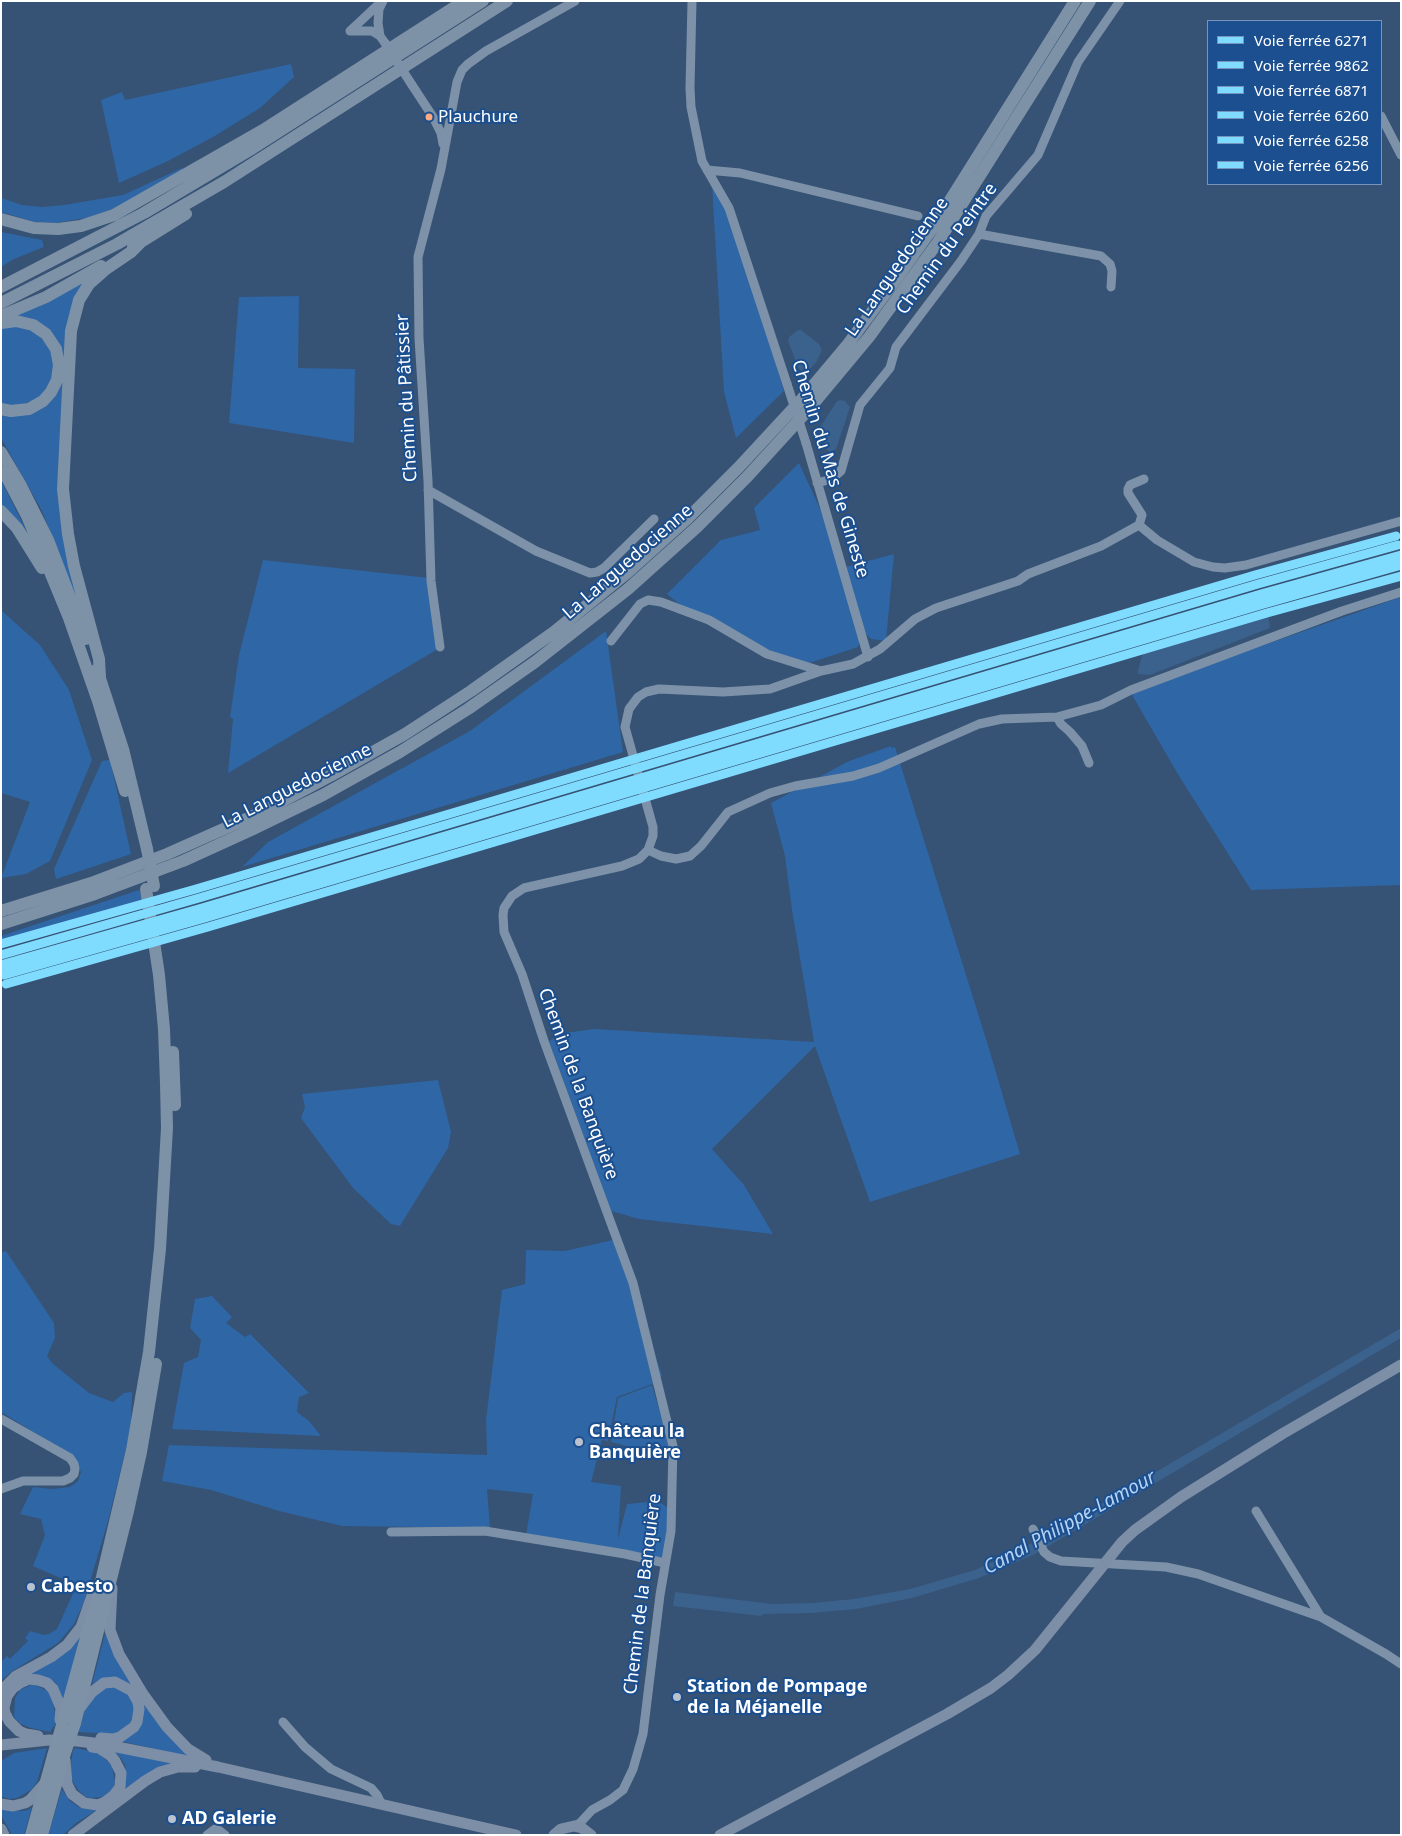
<!DOCTYPE html>
<html>
<head>
<meta charset="utf-8">
<style>
  body { margin:0 }
  #map { position:relative; width:1402px; height:1836px; overflow:hidden; background:#365274; font-family:"Noto Sans",sans-serif }
  canvas { display:block }
  .frame { position:absolute; inset:0; border:2px solid #fff; pointer-events:none }
  .legend { position:absolute; left:1207px; top:20px; width:175px; height:165px; box-sizing:border-box; background:#1b4f8f; border:1px solid #7695bc; margin:0; padding:6px 9px; list-style:none; font-size:15px; color:#fff }
  .legend li { display:flex; align-items:center; gap:10px; height:25px }
  .legend b { width:25px; border:1px solid #7695bc }
</style>
</head>
<body>
<div id="map">
<canvas width="1402" height="1836"></canvas>
<div class="frame"></div>
<ul class="legend">
<li><b style="height:6px;background:#80dcff"></b>Voie ferrée 6271</li>
<li><b style="height:6px;background:#80dcff"></b>Voie ferrée 9862</li>
<li><b style="height:6px;background:#80dcff"></b>Voie ferrée 6871</li>
<li><b style="height:6px;background:#80dcff"></b>Voie ferrée 6260</li>
<li><b style="height:6px;background:#80dcff"></b>Voie ferrée 6258</li>
<li><b style="height:6px;background:#80dcff"></b>Voie ferrée 6256</li>
</ul>
</div>
<script>
const g = document.querySelector('canvas').getContext('2d');
g.lineJoin = 'round';
function fillPath(path, color) { g.fillStyle = color; g.fill(path, 'evenodd'); }
const toPath = rows => new Path2D(rows.map(r => 'M' + r).join(''));
function trace(path, color, width, dash) { g.strokeStyle = color; g.lineWidth = width; g.lineCap = dash ? 'butt' : 'round'; g.setLineDash(dash || []); g.stroke(path); }
function write(font, color, halo, rows, align = 'center') {
  g.font = font + ' "Noto Sans",sans-serif'; g.lineWidth = 4; g.setLineDash([]); g.textBaseline = 'middle'; g.strokeStyle = halo; g.fillStyle = color; for (const [text, x, y, turn = 0] of rows) {
    g.save(); g.translate(x, y); g.rotate((+turn || 0) * Math.PI / 180); g.textAlign = isNaN(turn) ? turn : align; if (halo) g.strokeText(text, 0, 0); g.fillText(text, 0, 0); g.restore();
  }
}
fillPath(toPath([
  [291,64,294,77,260,108,213,137,168,161,119,183,101,100,122,92,125,100],
  [182,168,183,171,125,204,93,217,55,223,35,222,1,212,1,198,22,205,42,207,64,205,123,195],
  [712,184,724,202,756,298,784,391,736,438,724,392],
  [1,232,42,240,44,247,14,259,1,267],
  [86,281,78,292,59,481,87,629,42,511,1,438,1,412,52,397,60,350,14,316],
  [299,296,298,368,355,369,354,443,229,423,239,297],
  [6,327,24,327,34,331,52,350,54,368,50,385,37,399,21,405,1,405,1,329],
  [799,463,821,511,825,511,862,633,858,647,806,664,756,645,684,608,667,594,721,540,760,530,754,508],
  [1,480,29,536,1,506],
  [894,554,886,641,871,639,864,632,846,567],
  [263,560,429,578,438,649,228,773,233,719,230,717,239,655],
  [1401,597,1401,885,1251,890,1179,776,1132,695,1136,690],
  [1,610,40,645,69,690,92,760,50,861,26,874,1,878,30,802,1,793],
  [606,631,623,752,242,867,268,842,470,731],
  [891,746,891,748,895,747,990,1052,1020,1154,870,1202,815,1046,712,1149,744,1185,773,1234,639,1219,611,1211,549,1041,565,1033,594,1029,814,1042,792,910,785,856,771,803,849,761],
  [110,760,131,854,56,879,54,869,102,761],
  [139,890,143,900,1,942,1,936],
  [438,1080,451,1132,448,1148,400,1226,391,1224,353,1188,301,1118,305,1107,302,1094],
  [613,1240,662,1375,656,1388,652,1384,617,1397,608,1441,602,1440,591,1482,621,1486,618,1539,627,1504,658,1501,671,1510,663,1558,526,1535,533,1494,487,1489,490,1528,342,1526,279,1511,211,1490,162,1481,169,1445,487,1455,486,1420,502,1290,525,1284,526,1250,565,1251],
  [6,1251,54,1323,55,1338,47,1356,52,1363,89,1393,113,1402,124,1393,132,1392,131,1428,108,1521,84,1602,74,1624,58,1643,11,1672,1,1681,1,1662,7,1656,10,1659,28,1641,25,1638,30,1631,44,1635,49,1634,57,1629,75,1589,72,1583,33,1566,45,1535,41,1519,20,1514,33,1487,51,1489,70,1487,78,1481,81,1472,74,1457,1,1412,1,1253],
  [212,1296,232,1317,226,1323,245,1337,250,1334,309,1393,299,1397,297,1412,309,1421,321,1436,172,1429,184,1363,198,1357,201,1340,190,1328,195,1299],
  [652,1385,670,1446,653,1453,611,1442,618,1398],
  [84,1630,64,1701,56,1683,46,1678,25,1676],
  [106,1630,184,1750,187,1756,120,1741,125,1738,141,1700,102,1679,92,1684],
  [33,1684,50,1692,54,1706,56,1723,50,1732,31,1728,21,1724,14,1717,15,1698,20,1690],
  [107,1686,115,1686,125,1690,135,1705,132,1723,116,1734,78,1732,83,1714,93,1697],
  [47,1748,37,1782,31,1790,17,1798,9,1799,1,1796,1,1761,14,1753],
  [76,1748,94,1752,101,1755,112,1766,115,1782,113,1789,103,1797,92,1798,86,1797,78,1790,73,1782,70,1773,71,1763,73,1750],
  [111,1749,181,1763,150,1773,136,1781,125,1789,126,1773,125,1765,121,1758],
  [62,1789,70,1801,79,1807,87,1809,100,1808,76,1823,63,1835,48,1835],
  [32,1807,24,1835,12,1835,1,1815,1,1808,21,1811,28,1810]
]), '#2f66a5');
fillPath(toPath([
  [798,330,801,330,819,344,822,350,817,361,811,368,805,372,801,371,798,367,788,341,789,337],
  [841,400,845,401,850,407,836,449,831,453,827,450,819,429,837,401],
  [1268,613,1270,628,1150,675,1138,674,1138,670,1142,656,1148,647],
  [1401,1328,1401,1338,1035,1554,979,1578,912,1598,856,1609,812,1613,764,1614,761,1616,673,1606,675,1592,772,1604,812,1603,854,1599,910,1589,975,1570,1045,1537]
]), '#3b618d');
trace(toPath([
  [383,1,379,9,378,23,380,36,385,43],
  [692,1,690,88,691,107,702,161,729,208,787,384],
  [350,31,381,2],
  [350,31,372,31,380,36],
  [412,85,433,117,441,133,443,144],
  [1381,116,1401,155],
  [707,170,740,173,918,216],
  [979,234,1101,256,1110,264,1112,271,1111,287],
  [806,443,868,657],
  [817,483,832,479,841,471,860,405,890,368,896,347,961,261,979,234,986,216,1038,155,1078,62,1120,1],
  [428,490,536,551,590,573,597,572,604,568,654,519],
  [1139,525,1157,540,1194,562,1213,567,1225,568,1246,565,1401,521],
  [611,641,640,604,648,600,661,602,709,620,767,654,821,671],
  [440,647,431,581,428,481,419,338,418,257,441,169,457,82,462,70,468,64,486,51,575,1],
  [1057,717,1061,724,1070,732,1082,746,1089,763],
  [648,850,661,856,676,859,690,856,701,846,728,812,770,793,795,786,853,776,879,768,979,724,1002,719,1057,717,1101,705,1131,690,1342,611,1401,592],
  [1,1419,70,1458,74,1464,75,1469,74,1474,70,1478,63,1481,23,1481,1,1489],
  [1256,1511,1321,1617],
  [1033,1529,1044,1552,1050,1557,1061,1561,1166,1567,1198,1574,1321,1617,1386,1654,1401,1664],
  [391,1532,485,1531,625,1554,665,1563],
  [283,1722,305,1747,331,1769,371,1788,377,1795,381,1803],
  [574,1826,580,1823,592,1810,610,1800,623,1790,633,1769,643,1734,660,1595,671,1531,673,1446,633,1283,544,1041,522,974,504,932,503,915,504,908,512,896,524,888,622,866,639,859,648,850,653,836,653,827,625,727,629,709,638,697,646,692,659,689,723,692,770,689,821,671,853,664,880,649,915,619,936,608,1018,581,1028,574,1101,546,1139,525,1142,515,1128,493,1128,489,1130,485,1144,479],
  [207,1835,215,1829,220,1831,225,1835]
]), '#7d92a8', 9);
trace(toPath([
  [112,1588,110,1630,119,1654,143,1694,167,1727,188,1749,206,1760],
  [1,1691,16,1676,51,1657,67,1645,81,1627,95,1587],
  [80,1708,92,1692,104,1683,115,1682,132,1691,138,1702,139,1709,137,1722,134,1727,120,1737,113,1739,101,1738],
  [38,1736,26,1734,19,1731,9,1721,5,1713,4,1708,7,1696,13,1688,20,1683,29,1679,38,1680,47,1683,53,1689,61,1708,60,1720],
  [1,1745,49,1740,77,1741,102,1744,218,1767,516,1835],
  [65,1760,67,1784,72,1794,84,1803,98,1805,105,1802,114,1795,120,1787,121,1773,115,1761,111,1756,99,1748,92,1747],
  [1,1804,13,1806,25,1803,30,1800,44,1784],
  [1,1829,4,1835],
  [73,1835,145,1781,160,1772,178,1767,195,1767],
  [554,1835,561,1829,574,1826,582,1828,591,1835],
  [720,1835,947,1714,991,1688,1008,1675,1035,1650,1122,1542,1135,1530,1181,1497,1282,1434,1401,1365]
]), '#7d8ea7', 11);
trace(toPath([
  [1,219,34,228,58,229,81,226,114,215,263,130,464,1],
  [133,247,186,214],
  [1,287,144,213,253,148,483,1],
  [1,303,117,244,224,182,507,1],
  [1,316,46,297,101,266],
  [1,323,16,321,33,325,46,334,56,349,59,365,57,380,51,392,43,401,29,409,11,411,1,409],
  [1,452,20,484,48,540,86,639],
  [4,472,27,516,69,618,98,701,125,791],
  [1,511,17,528,42,568],
  [97,669,123,749,147,849],
  [100,677,99,659,74,566,68,534,63,489,71,331,79,300,89,284,106,269,131,252,140,243],
  [1,911,91,883,167,854,262,812,332,775,405,734,471,691,554,632,628,572,688,518,739,467,801,400,848,344,897,278,934,226,1075,1],
  [1,924,95,894,183,861,251,830,323,795,400,752,468,709,535,662,628,589,697,527,747,477,809,409,869,337,938,242,1090,1],
  [173,1052,175,1105],
  [75,1723,128,1511,141,1452,156,1364],
  [62,1725,98,1594,132,1450,149,1352,160,1249,167,1128,166,1083,164,1029,159,975,146,889],
  [31,1835,53,1756],
  [42,1835,64,1756]
]), '#7e92a7', 12);
trace(toPath([
  [385,43,412,85],
  [787,384,806,443]
]), '#7d92a8', 9);
trace(toPath([
  [147,849,154,886],
  [53,1756,62,1725],
  [64,1756,75,1723]
]), '#7e92a7', 12);
trace(toPath([
  [1,974,205,911,1262,598,1401,559]
]), '#80dcff', 9);
trace(toPath([
  [1,965,202,908,1261,594,1401,555]
]), '#80dcff', 9);
trace(toPath([
  [4,975,205,918,1264,604,1401,565]
]), '#80dcff', 9);
trace(toPath([
  [1,955,199,898,1258,584,1398,545]
]), '#80dcff', 9);
trace(toPath([
  [6,984,208,927,1267,613,1401,576]
]), '#80dcff', 9);
trace(toPath([
  [1,944,196,889,1255,575,1396,536]
]), '#80dcff', 9);
for (const [x, y, r, color] of [
  [429,117,4.5,"#ffa980"],
  [579,1442,5,"#b9c2ce"],
  [31,1587,5,"#b9c2ce"],
  [677,1697,5,"#b9c2ce"],
  [172,1819,5,"#b9c2ce"]
]) { const dot = new Path2D(); dot.arc(x, y, r, 0, 2 * Math.PI); g.fillStyle = color; g.fill(dot); trace(dot, '#1b4f8f', 2); }
write('17px', '#fff', '#1b4f8f', [
  ["Plauchure",438,117]
], 'left');
write('18px', '#fff', '#1b4f8f', [
  ["Chemin du Peintre",947,249,-54],
  ["La Languedocienne",897,267,-55],
  ["Chemin du Pâtissier",407,398,-93],
  ["Chemin du Mas de Gineste",830,469,73],
  ["La Languedocienne",628,562,-41],
  ["La Languedocienne",297,786,-27],
  ["Chemin de la Banquière",578,1084,70],
  ["Chemin de la Banquière",643,1594,-83]
]);
write('bold 18px', '#fff', '#1b4f8f', [
  ["Château la",589,1432],
  ["Banquière",589,1453],
  ["Cabesto",41,1587],
  ["Station de Pompage",687,1687],
  ["de la Méjanelle",687,1708],
  ["AD Galerie",182,1819]
], 'left');
write('italic 19px', '#b5d3f5', '#1b4f8f', [
  ["Canal Philippe-Lamour",1070,1523,-29]
]);
</script>
</body>
</html>
